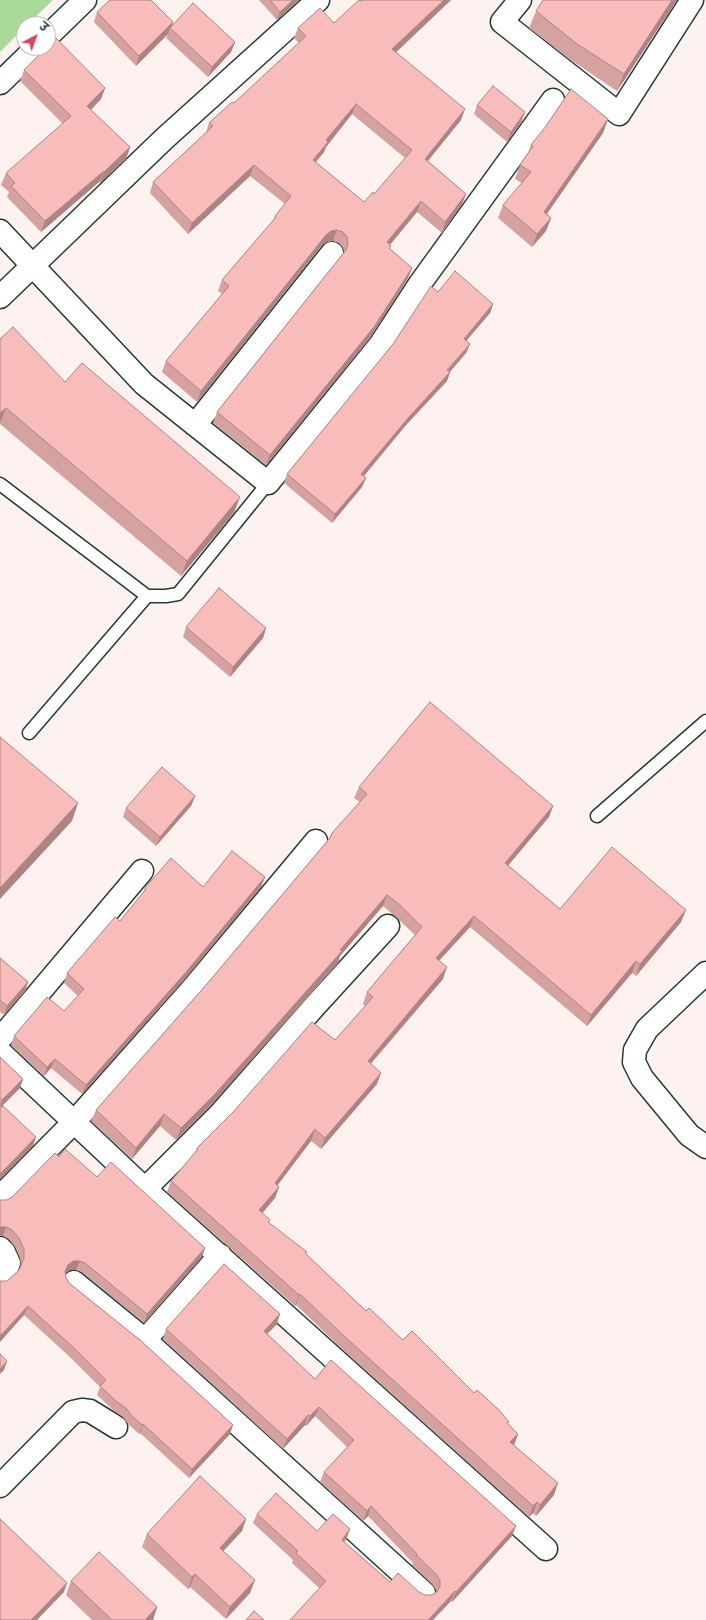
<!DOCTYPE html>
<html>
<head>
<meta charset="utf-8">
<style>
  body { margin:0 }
  #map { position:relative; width:706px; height:1620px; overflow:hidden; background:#fef2f1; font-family:"Balsamiq Sans","Playpen Sans Deva",sans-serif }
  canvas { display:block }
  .north { position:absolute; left:16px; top:16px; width:40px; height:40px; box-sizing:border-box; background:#fff; border:1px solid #a5b1ae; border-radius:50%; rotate:41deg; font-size:11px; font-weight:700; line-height:16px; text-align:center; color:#1f3d34 }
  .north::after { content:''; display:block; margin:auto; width:14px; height:18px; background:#d1495b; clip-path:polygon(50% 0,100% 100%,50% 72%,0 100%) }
</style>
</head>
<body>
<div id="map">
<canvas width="706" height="1620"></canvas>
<div class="north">उ</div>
</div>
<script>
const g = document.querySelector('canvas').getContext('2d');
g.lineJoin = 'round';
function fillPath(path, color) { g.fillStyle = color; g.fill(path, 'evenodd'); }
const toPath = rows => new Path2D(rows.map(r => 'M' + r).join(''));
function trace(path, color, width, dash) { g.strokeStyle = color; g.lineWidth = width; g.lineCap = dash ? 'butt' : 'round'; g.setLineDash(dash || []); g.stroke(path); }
fillPath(toPath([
  [0,0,53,0,28,24,24,24,24,28,0,52]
]), '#a9da9a');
const service = toPath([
  [0,484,147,596],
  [29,733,147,596,166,596,178,594,268,483],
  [597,816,706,721]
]);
const minor = toPath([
  [520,0,502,22,619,114,692,0],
  [0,231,144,384,268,483,380,345,419,285,553,100],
  [0,297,164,139,318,0],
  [195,425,332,253],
  [706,973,647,1029,635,1050,634,1062,642,1078,689,1135,706,1147],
  [0,1039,142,871],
  [0,1052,145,1189,546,1549],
  [145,1189,220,1114,314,1007,388,926],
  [0,1197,75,1121,193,988,316,841],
  [0,1248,4,1252,9,1263,6,1271,0,1278],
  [74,1282,145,1340,424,1593],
  [145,1340,220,1255],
  [0,1486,73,1412,82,1410,90,1411,116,1427]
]);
const tertiary = toPath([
  [48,36,85,0],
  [0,83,36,48]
]);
trace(service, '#1f3d34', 15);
trace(minor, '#1f3d34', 25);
trace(tertiary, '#1f3d34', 25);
trace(service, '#fff', 12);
trace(minor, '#fff', 22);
trace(tertiary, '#fff', 22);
fillPath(toPath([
  [259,0,299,0,277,20],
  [451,0,396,52,461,120,428,161,466,194,462,204,442,233,417,212,390,245,390,249,412,268,408,278,370,338,266,465,213,423,217,412,344,252,343,248,339,243,333,241,327,242,322,245,197,402,162,372,166,361,222,294,218,291,222,280,273,221,275,216,285,204,250,176,188,234,150,193,153,182,206,133,209,123,234,103,299,43,294,38,298,28,334,23,362,1],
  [352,114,405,158,374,194,364,202,316,162,324,152,326,147],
  [543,0,677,0,617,91,571,60,529,28,536,11],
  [97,12,173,22,172,26,235,42,231,52,208,77,166,38,168,34,136,66,94,22],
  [24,70,105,88,101,99,91,110,130,147,126,159,100,183,99,182,41,232,7,197,9,192,1,185,6,173,63,124,20,81],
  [477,105,521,122,507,142,474,114],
  [608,119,603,133,547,214,551,218,546,231,532,247,498,218,503,205,522,183,515,179,520,165,528,153,531,145],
  [438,292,493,304,490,313,466,341,470,344,466,353,450,372,447,381,406,425,364,476,366,478,362,487,332,523,284,483,287,474],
  [0,339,65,382,234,513,181,576,0,424],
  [186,627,266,628,263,638,230,677,183,637],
  [359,787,553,806,549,817,508,865,560,909,686,910,681,922,636,976,632,973,587,1026,470,927,439,961,443,979,371,1064,377,1084,321,1149,311,1141,277,1185,279,1187,275,1198,262,1213,269,1223,306,1254,366,1311,403,1340,474,1393,518,1434,514,1445,554,1495,536,1516,533,1513,529,1517,340,1347,296,1305,295,1306,167,1192,171,1181,195,1153,197,1148,335,1040,365,1006,363,1004,367,992,415,935,396,917,383,906,340,956,338,963,211,1105,176,1140,160,1126,132,1159,91,1121,96,1110,206,985,360,802,354,798],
  [195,796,191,806,156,846,123,817,126,808],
  [265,877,261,887,184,980,82,1094,51,1068,44,1076,11,1045,14,1036,64,1011,78,996,64,983,67,973,120,921,143,893,145,888,203,887],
  [0,958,28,982,25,991,4,1015,0,1012],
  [0,1057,23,1079,20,1088,0,1108],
  [59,1157,97,1177,202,1257,144,1323,82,1272,76,1270,70,1270,65,1273,66,1278,69,1283,230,1434,189,1478,140,1433,139,1434,128,1424,123,1417,114,1411,97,1395,100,1387,72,1359,24,1315,1,1281,7,1281,19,1270,21,1266,20,1258,15,1247,9,1239,3,1236,7,1200,12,1197],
  [277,1324,267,1334,315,1379,512,1536,452,1602,451,1601,319,1588,292,1563,293,1560,253,1523,257,1514,317,1531,350,1529,346,1539,344,1542,390,1582,419,1592,425,1595,431,1595,436,1592,436,1590,432,1584,412,1565,413,1563,368,1516,363,1521,320,1482,324,1472,347,1447,315,1416,306,1426,305,1425,283,1449,163,1339,166,1329],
  [246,1519,242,1531,223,1551,250,1593,226,1619,190,1587,188,1589,142,1547,147,1534],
  [71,1581,157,1607,153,1620,92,1620,66,1595]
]), '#d5a2a0');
fillPath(toPath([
  [293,0,299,0,277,20,280,12],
  [444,0,451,0,388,60,392,49],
  [672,0,677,0,617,91,624,74],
  [173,22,171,29,170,28,168,34,136,66,139,56],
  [235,42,231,52,208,77,212,67],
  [105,88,101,99,83,118,87,106],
  [356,104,352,114,326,147,324,152,309,170,313,160,326,140],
  [465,109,461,120,421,169,425,159],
  [525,112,521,122,507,142,511,132],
  [608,119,603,133,539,225,544,212],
  [130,147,126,159,100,183,104,172],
  [254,165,250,176,188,234,192,223],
  [104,171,99,182,41,232,45,221],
  [466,194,462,204,442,233,445,222],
  [421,201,417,212,383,253,387,242],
  [551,218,546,231,532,247,537,234],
  [337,230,333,241,327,242,322,245,197,402,201,391,326,235,331,231],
  [412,268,408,278,370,338,266,465,270,455],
  [493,304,490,313,460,348,464,339],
  [470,344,466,353,447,375,450,372,447,381,406,425,358,483,361,474],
  [6,408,0,423,0,413],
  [366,478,362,487,332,523,335,514],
  [240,497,234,513,181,576,187,561],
  [266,628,263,638,230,677,233,667],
  [195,796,191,806,156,846,160,837],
  [78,803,72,821,0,899,0,888],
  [553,806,549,817,501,874,505,863],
  [265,877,261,887,184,980,82,1094,86,1085],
  [387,895,383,906,340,956,338,963,211,1105,176,1140,181,1128,340,950],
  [686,910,681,922,636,976,640,964],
  [474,916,470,927,431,969,436,958],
  [636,961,632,973,587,1026,591,1015],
  [447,967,443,979,363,1072,368,1061],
  [28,982,25,991,4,1015,7,1006],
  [55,1059,51,1068,44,1076,47,1067],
  [381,1073,377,1084,321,1149,325,1138],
  [23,1079,20,1088,0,1108,0,1106,2,1100],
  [164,1114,160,1126,132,1159,136,1148],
  [315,1129,311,1141,271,1194,275,1183],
  [36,1137,33,1146,0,1179,0,1174],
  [279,1187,275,1198,255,1222,259,1210],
  [0,1227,6,1227,3,1236,0,1236],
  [205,1248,202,1257,144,1323,147,1314],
  [73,1261,80,1261,76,1270,70,1270,65,1274,65,1271,68,1265],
  [300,1294,296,1305,295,1306,299,1295],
  [28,1306,24,1315,0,1342,0,1336],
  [280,1314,277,1324,261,1340,264,1331],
  [7,1361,4,1370,0,1374,0,1369],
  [319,1407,315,1416,306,1426,310,1416],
  [308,1415,305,1425,283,1449,287,1439],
  [143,1424,140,1433,139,1434,142,1425],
  [233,1425,230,1434,189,1478,192,1469],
  [518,1434,514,1445,506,1454,510,1442],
  [558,1483,554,1495,536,1516,540,1505],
  [537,1502,533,1513,529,1517,533,1506],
  [371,1506,368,1516,363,1521,367,1511],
  [246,1519,242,1531,215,1560,220,1548],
  [516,1526,512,1536,452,1602,456,1592],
  [350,1529,346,1539,338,1549,342,1540],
  [195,1574,190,1587,188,1589,192,1577],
  [255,1580,250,1593,226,1619,230,1607],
  [67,1583,64,1592,37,1620,31,1620],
  [455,1591,451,1601,433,1620,428,1620],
  [157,1607,153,1620,145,1620]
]), '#ae8482');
const building = toPath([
  [110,0,151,0,173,22,139,56,97,12,110,0],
  [270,0,293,0,280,12,270,0],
  [359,0,362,1,362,0,444,0,392,49,465,109,425,159,466,194,445,222,421,201,387,242,391,246,389,248,412,268,374,327,270,455,217,412,346,250,348,244,347,237,343,232,337,230,331,231,326,235,201,391,166,361,229,286,222,280,276,217,275,216,291,196,254,165,192,223,153,182,213,126,209,123,232,102,234,103,306,36,298,28,320,8,334,23,359,0],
  [356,104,412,150,374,194,373,192,364,202,313,160,328,142,326,140,356,104],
  [543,0,672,0,624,74,577,44,536,11,543,0],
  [193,3,235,42,212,67,170,28,193,3],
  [52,37,55,37,105,88,87,106,130,147,104,172,104,171,45,221,11,186,15,183,6,173,71,116,24,70,46,48,48,48,48,46,52,37],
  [493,86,525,112,511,132,477,105,493,86],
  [571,89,608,119,544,212,551,218,537,234,503,205,531,172,520,165,533,146,531,145,546,126,571,89],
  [455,271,493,304,464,339,470,344,447,370,450,372,410,416,361,474,366,478,335,514,287,474,393,344,431,286,438,292,455,271],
  [13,327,65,382,82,363,240,497,187,561,6,408,0,413,0,339,13,327],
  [219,588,266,628,233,667,186,627,219,588],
  [430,702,553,806,505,863,560,909,612,847,686,910,640,964,636,961,591,1015,474,916,436,958,447,967,368,1061,381,1073,325,1138,315,1129,275,1183,279,1187,259,1210,270,1220,268,1222,307,1252,305,1253,366,1311,369,1308,403,1340,412,1331,474,1393,477,1390,498,1409,509,1422,507,1423,518,1434,510,1442,558,1483,540,1505,537,1502,533,1506,344,1336,300,1294,299,1295,171,1181,198,1149,197,1148,234,1111,312,1022,335,1040,373,997,367,992,422,927,400,905,387,895,340,950,342,951,215,1094,181,1128,164,1114,136,1148,96,1110,206,985,330,838,332,833,367,794,359,787,430,702],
  [0,737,78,803,0,888,0,737],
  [162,767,195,796,160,837,126,808,162,767],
  [232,851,265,877,187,971,86,1085,55,1059,47,1067,14,1036,47,997,64,1011,84,989,67,973,115,917,120,921,146,889,145,888,171,858,203,887,232,851],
  [0,958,28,982,7,1006,0,1000,0,958],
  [0,1057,23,1079,2,1100,0,1098,0,1057],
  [3,1106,36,1137,0,1174,0,1109,3,1106],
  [65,1149,97,1177,111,1162,205,1248,147,1314,85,1263,80,1261,73,1261,68,1265,65,1271,66,1278,69,1283,140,1340,233,1425,192,1469,143,1424,142,1425,131,1415,126,1408,117,1402,100,1386,106,1380,76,1350,28,1306,0,1336,0,1281,7,1281,19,1270,24,1258,24,1249,19,1238,12,1230,6,1227,0,1227,0,1200,7,1200,12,1197,55,1153,59,1157,65,1149],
  [224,1264,280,1314,264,1331,315,1379,331,1360,516,1526,456,1592,455,1591,428,1620,290,1620,326,1581,296,1553,298,1551,257,1514,276,1493,317,1531,333,1514,350,1529,342,1540,390,1582,398,1573,419,1592,425,1595,431,1595,437,1592,440,1586,440,1580,436,1574,416,1555,417,1554,371,1506,367,1511,324,1472,354,1440,319,1407,310,1416,308,1415,287,1439,166,1329,224,1264],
  [0,1354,7,1361,0,1369,0,1354],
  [200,1476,246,1519,220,1548,255,1580,230,1607,195,1574,192,1577,147,1534,200,1476],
  [0,1519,67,1583,31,1620,0,1620,0,1519],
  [99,1552,157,1607,145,1620,112,1620,71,1581,99,1552],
  [254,1611,264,1620,246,1620,254,1611]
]);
fillPath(building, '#f8bcba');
trace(building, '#ae8482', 1);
</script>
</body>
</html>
